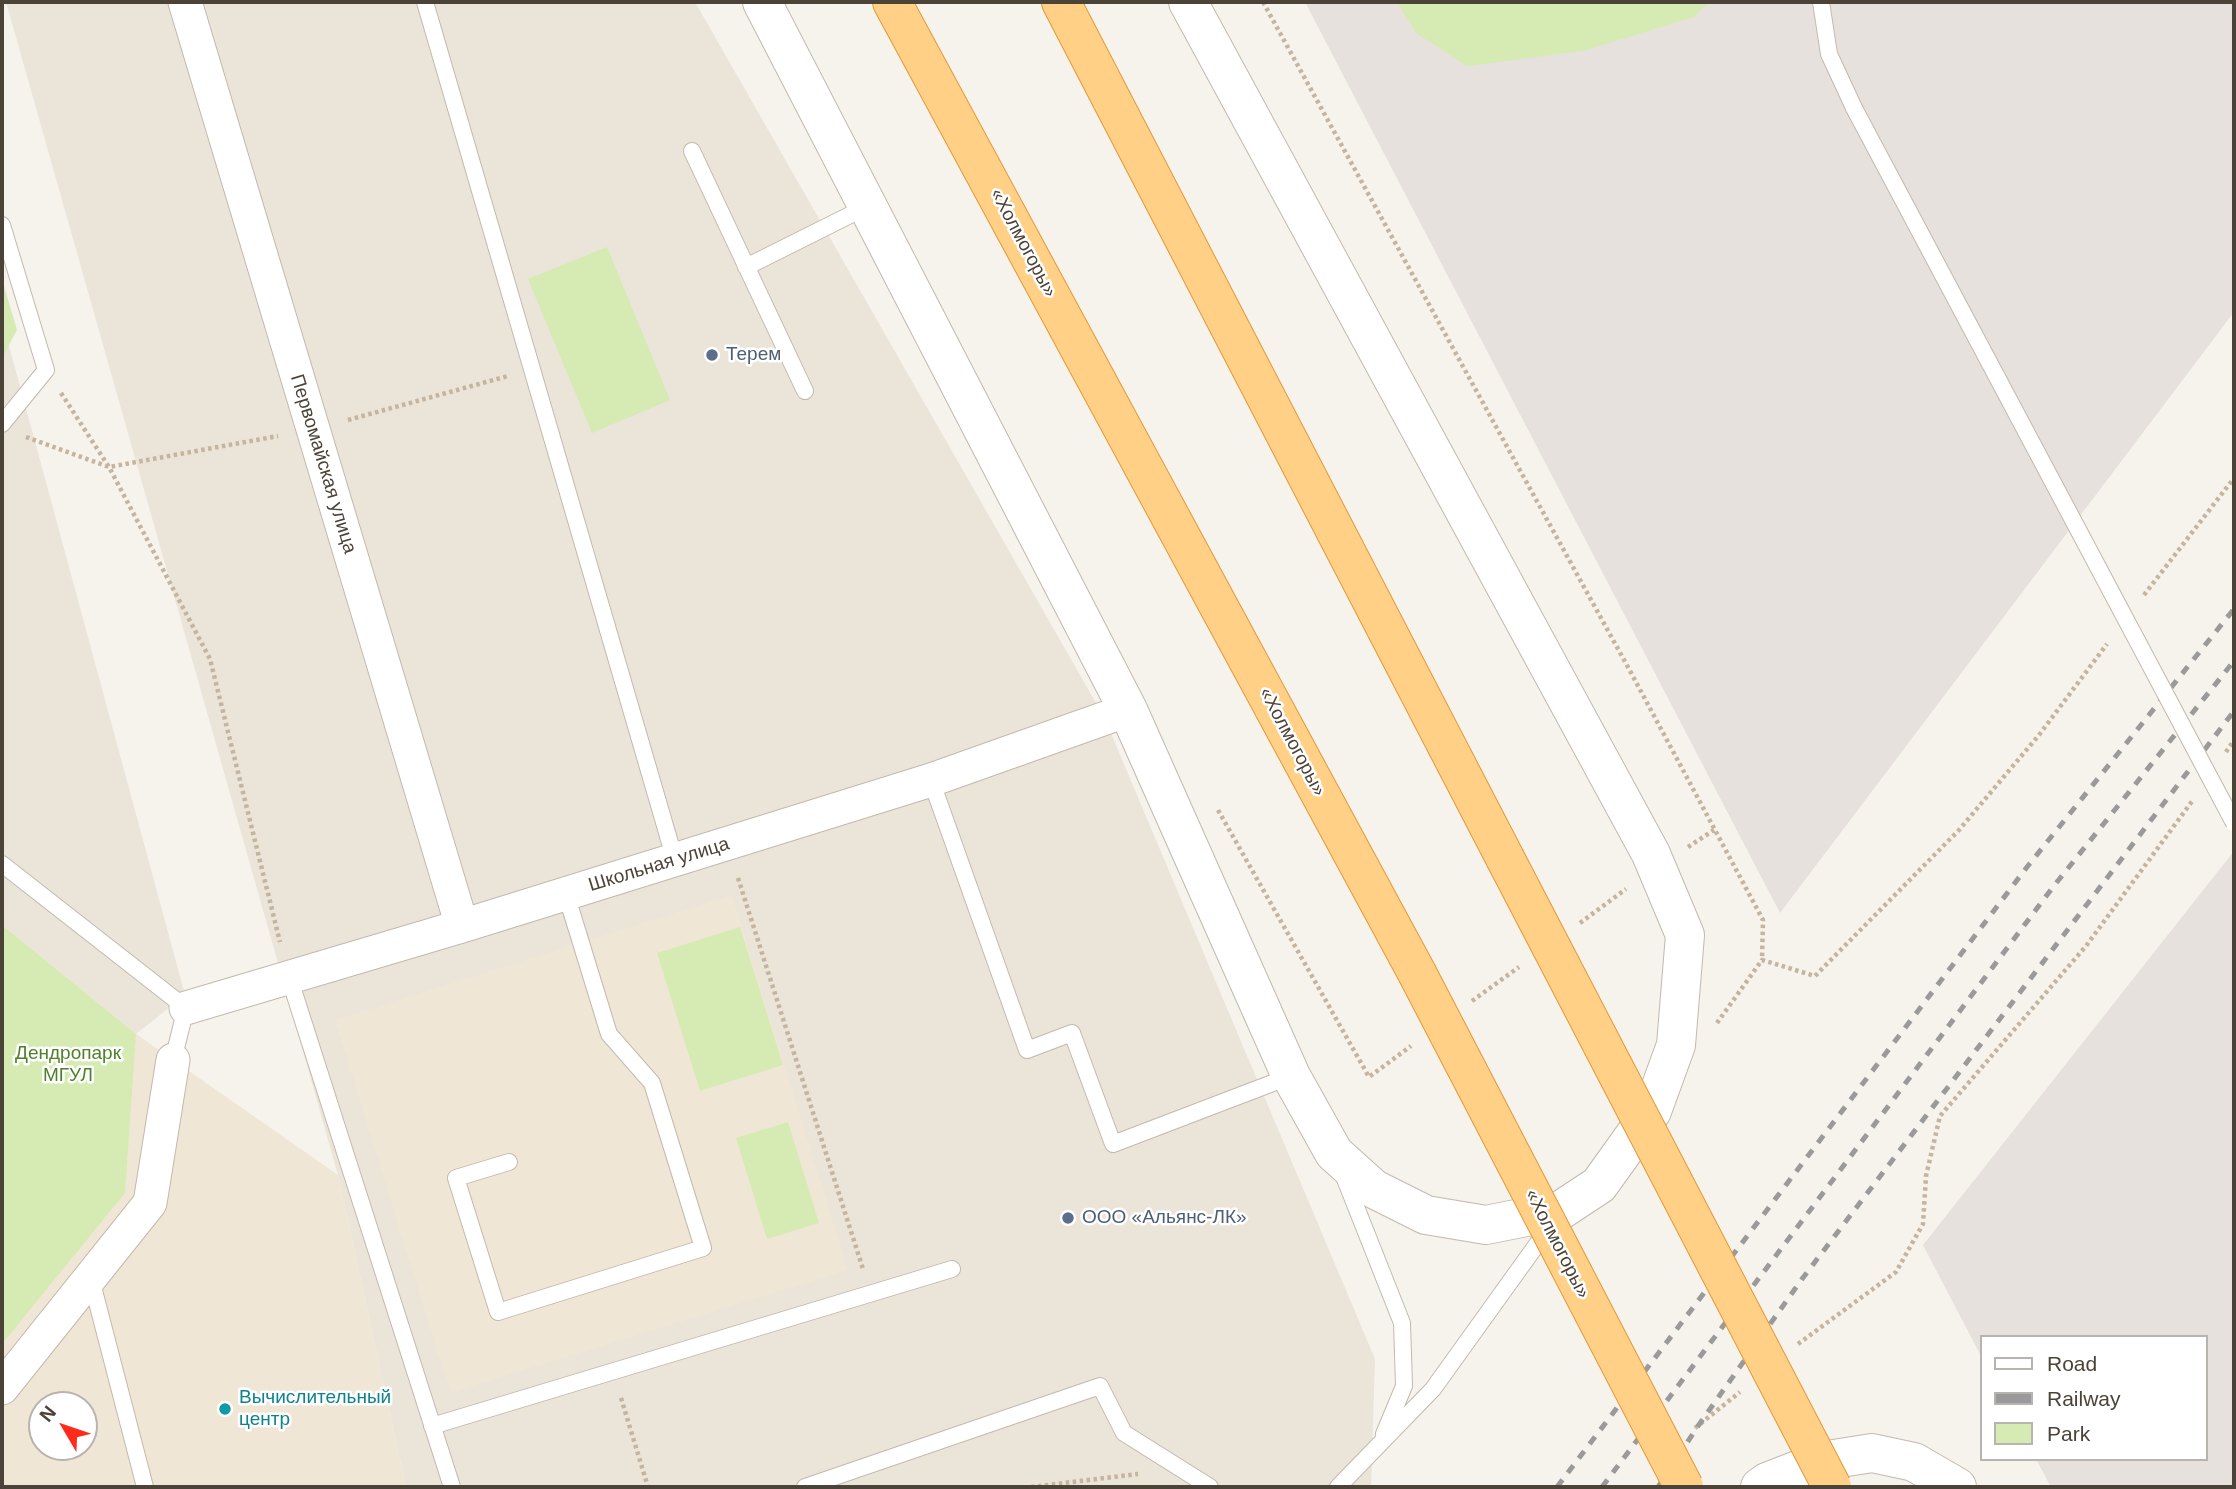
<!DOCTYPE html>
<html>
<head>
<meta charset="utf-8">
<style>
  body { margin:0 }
  #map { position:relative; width:2236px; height:1489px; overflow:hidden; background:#f6f2ec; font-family:Arial,sans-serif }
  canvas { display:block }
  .frame { position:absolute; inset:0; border:4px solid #4b4338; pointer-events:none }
  .legend { position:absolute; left:1980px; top:1335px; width:228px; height:126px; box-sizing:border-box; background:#fff; border:2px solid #b7b4af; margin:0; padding:9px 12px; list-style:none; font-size:21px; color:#4b4338 }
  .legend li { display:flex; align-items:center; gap:14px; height:35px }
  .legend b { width:35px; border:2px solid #b7b4af }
  .north { position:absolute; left:28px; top:1391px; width:70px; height:70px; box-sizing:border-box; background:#fff; border:2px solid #b7b4af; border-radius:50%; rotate:309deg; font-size:19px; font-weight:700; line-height:28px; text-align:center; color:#4b4338 }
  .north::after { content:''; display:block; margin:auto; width:24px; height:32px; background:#ff2b1a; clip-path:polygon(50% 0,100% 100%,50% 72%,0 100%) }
</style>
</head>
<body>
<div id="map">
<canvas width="2236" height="1489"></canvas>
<div class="frame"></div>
<ul class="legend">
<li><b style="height:9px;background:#fff"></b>Road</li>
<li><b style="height:9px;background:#9a9a9a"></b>Railway</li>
<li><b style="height:19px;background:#d6ebb3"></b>Park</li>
</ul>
<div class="north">N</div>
</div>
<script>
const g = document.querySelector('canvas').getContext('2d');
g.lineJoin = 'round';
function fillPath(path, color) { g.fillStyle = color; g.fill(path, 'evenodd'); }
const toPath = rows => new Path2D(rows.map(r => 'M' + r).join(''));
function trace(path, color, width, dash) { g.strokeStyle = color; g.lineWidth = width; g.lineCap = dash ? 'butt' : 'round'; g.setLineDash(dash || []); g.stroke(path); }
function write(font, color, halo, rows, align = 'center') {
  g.font = font + ' Arial,sans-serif'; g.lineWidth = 5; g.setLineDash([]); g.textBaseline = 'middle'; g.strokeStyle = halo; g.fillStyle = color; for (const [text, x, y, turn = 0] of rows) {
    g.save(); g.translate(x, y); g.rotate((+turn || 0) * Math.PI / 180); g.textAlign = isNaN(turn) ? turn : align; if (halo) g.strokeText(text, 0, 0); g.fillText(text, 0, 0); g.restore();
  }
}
fillPath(toPath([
  [6,2,695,2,1104,717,1375,1359,1371,1487,406,1487,338,1175],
  [2,320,185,995,136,1034,2,925]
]), '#eae4d9');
fillPath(toPath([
  [1305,2,2234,2,2234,312,1780,913],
  [2234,851,2234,1487,2051,1487,2036,1459,2206,1459,2206,1337,1982,1337,1982,1358,1923,1245]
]), '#e6e1dd');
fillPath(toPath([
  [732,895,848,1270,450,1393,335,1020],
  [2,925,136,1034,338,1175,406,1487,2,1487],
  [42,1405,84,1405,84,1447,42,1447]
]), '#f0e6d5');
fillPath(toPath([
  [1397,2,1709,2,1694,17,1583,51,1467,66,1416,33],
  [607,247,670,400,592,433,528,279],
  [2,279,17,330,2,358],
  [2,925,136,1034,125,1193,2,1344],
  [740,927,783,1065,700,1091,657,953],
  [788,1122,819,1223,767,1239,736,1138]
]), '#d6ebb3');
const service = toPath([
  [425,2,675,860],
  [1821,2,1829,54,1854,108],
  [692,151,805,391],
  [2,225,46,370,2,424],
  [746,267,868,206],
  [931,780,1027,1050,1072,1033,1113,1144,1291,1076],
  [2,864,186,1008,173,1060],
  [289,977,452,1487],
  [509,1162,456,1178,498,1312,703,1248,652,1083,609,1034,566,894],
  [1343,1174,1402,1323,1404,1386,1384,1434],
  [91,1279,145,1487],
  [432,1426,952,1269],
  [805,1487,1100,1386,1124,1433,1210,1487],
  [1338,1487,1433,1389,1548,1229]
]);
const minor = toPath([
  [185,2,462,926],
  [186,1008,462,926,931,780,1128,710],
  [2,1388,150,1203,173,1060]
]);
const tertiary = toPath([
  [762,2,1128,710,1291,1076,1334,1153,1374,1189,1426,1215,1486,1225,1561,1210,1599,1185,1652,1111,1676,1045,1685,935,1651,854,1188,2],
  [1760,1487,1767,1482,1821,1461,1872,1453,1914,1462,1957,1487]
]);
const trunk = toPath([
  [892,2,1417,973],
  [1061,2,1505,858]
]);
trace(service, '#c3b9ad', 18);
trace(minor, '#c3b9ad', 35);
trace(tertiary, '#c3b9ad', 40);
trace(trunk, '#e49837', 40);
trace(toPath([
  [1263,2,1629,669,1763,920,1762,960],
  [61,393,109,467,210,659,280,942],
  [348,420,508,376],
  [26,437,109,467,278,436],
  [2144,595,2234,478],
  [2226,752,2234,740],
  [1218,810,1369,1077,1411,1046],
  [1688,847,1714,830],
  [738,878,863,1269],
  [1580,923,1626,889],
  [1472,1001,1519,967],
  [1717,1023,1762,960,1815,976,1959,830,2039,735,2107,644],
  [1798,1344,1896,1272,1923,1224,1926,1176,1940,1116,2086,946,2193,800],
  [621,1398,648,1487],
  [1695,1428,1740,1392],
  [1031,1487,1138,1474]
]), '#c5b49e', 4.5, [3.5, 3.5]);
trace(service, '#fff', 16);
trace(minor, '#fff', 33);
trace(tertiary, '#fff', 38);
trace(trunk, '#ffd085', 38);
trace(toPath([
  [1557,1487,2027,867,2234,609],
  [1602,1487,2053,887,2234,661],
  [1658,1487,1698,1426,1802,1279,2234,711]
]), '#9a9a9a', 5, [9, 9]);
const serviceBridge = toPath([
  [1854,108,2234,823]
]);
const trunkBridge = toPath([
  [1505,858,1832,1487],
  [1417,973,1684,1487]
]);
trace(serviceBridge, '#c3b9ad', 18, []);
trace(trunkBridge, '#e49837', 40, []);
trace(serviceBridge, '#fff', 16);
trace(trunkBridge, '#ffd085', 38);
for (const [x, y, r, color] of [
  [712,355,7,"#5c6f8a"],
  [1068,1218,7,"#5c6f8a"],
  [225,1409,7,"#0f9aa8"]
]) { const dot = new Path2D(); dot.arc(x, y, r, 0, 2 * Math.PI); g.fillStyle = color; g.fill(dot); trace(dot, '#fff', 2.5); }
write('19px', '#4b4338', '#fff', [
  ["«Холмогоры»",1023,243,62],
  ["Первомайская улица",323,464,73],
  ["«Холмогоры»",1292,742,62],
  ["Школьная улица",659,865,-17],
  ["«Холмогоры»",1557,1244,63]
]);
write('19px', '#4e5e75', '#fff', [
  ["Терем",726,355],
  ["ООО «Альянс-ЛК»",1082,1218]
], 'left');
write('19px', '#508128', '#fff', [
  ["Дендропарк",68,1054],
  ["МГУЛ",68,1076]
]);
write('19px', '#0d838f', '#fff', [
  ["Вычислительный",239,1398],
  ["центр",239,1420]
], 'left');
</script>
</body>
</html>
